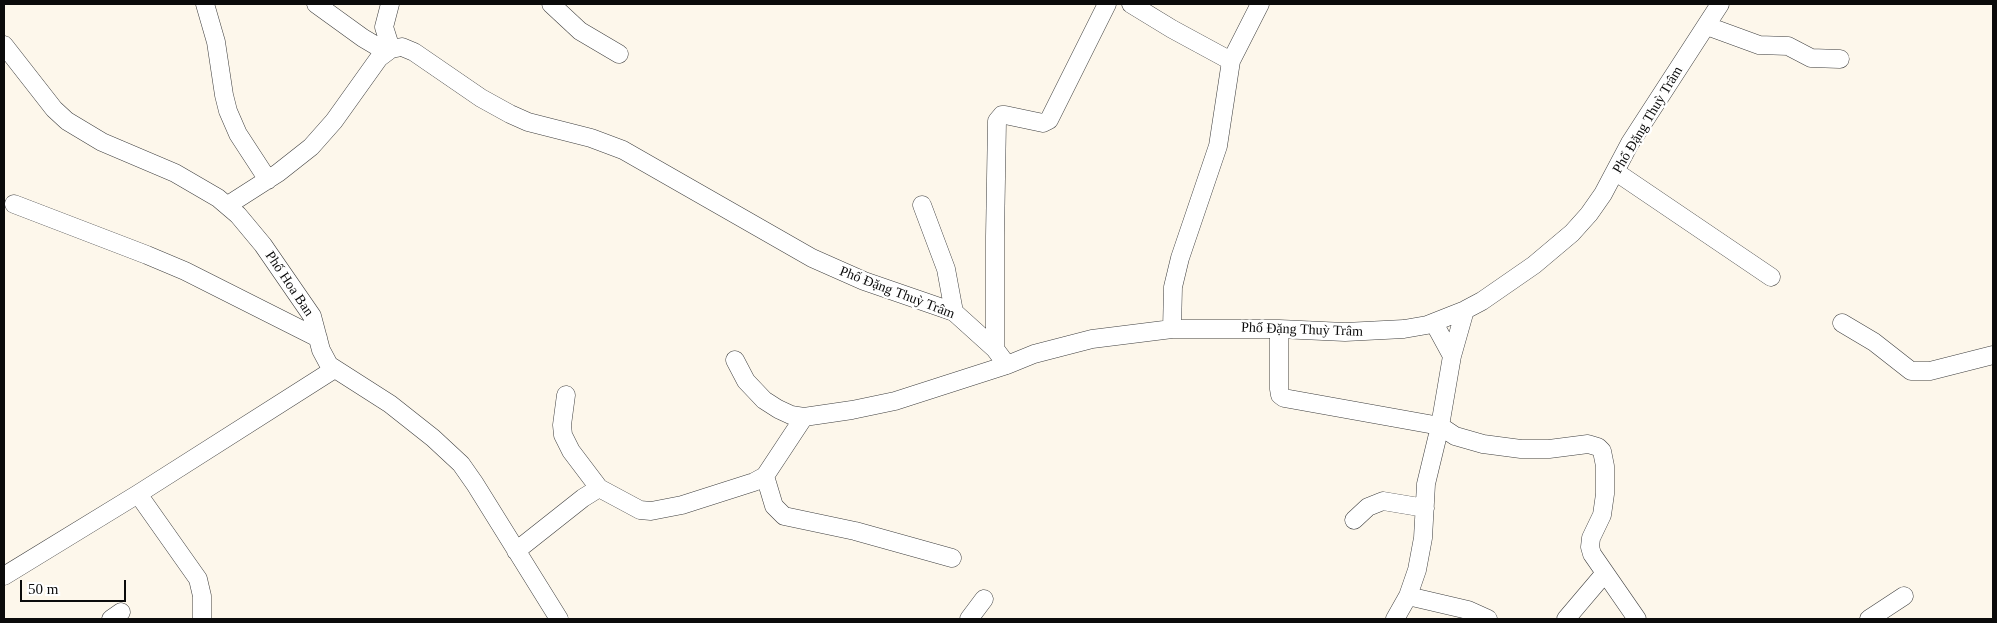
<!DOCTYPE html>
<html>
<head>
<meta charset="utf-8">
<style>
  body { margin:0 }
  #map { position:relative; width:1997px; height:623px; overflow:hidden; background:#fdf7eb; font-family:Georgia,serif }
  canvas { display:block }
  .frame { position:absolute; inset:0; border:5px solid #0b0b0b; pointer-events:none }
  .scale { position:absolute; left:20px; top:580px; width:106px; height:22px; box-sizing:border-box; border:2px solid #0b0b0b; border-top:0; padding-left:6px; font-size:15px; line-height:18px; white-space:nowrap; color:#0b0b0b; -webkit-text-stroke:4px #fff; paint-order:stroke }
</style>
</head>
<body>
<div id="map">
<canvas width="1997" height="623"></canvas>
<div class="frame"></div>
<div class="scale">50 m</div>
</div>
<script>
const g = document.querySelector('canvas').getContext('2d');
g.lineJoin = 'round';
const toPath = rows => new Path2D(rows.map(r => 'M' + r).join(''));
function trace(path, color, width, dash) { g.strokeStyle = color; g.lineWidth = width; g.lineCap = dash ? 'butt' : 'round'; g.setLineDash(dash || []); g.stroke(path); }
function write(font, color, halo, rows, align = 'center') {
  g.font = font + ' Georgia,serif'; g.lineWidth = 5; g.setLineDash([]); g.textBaseline = 'middle'; g.strokeStyle = halo; g.fillStyle = color; for (const [text, x, y, turn = 0] of rows) {
    g.save(); g.translate(x, y); g.rotate((+turn || 0) * Math.PI / 180); g.textAlign = isNaN(turn) ? turn : align; if (halo) g.strokeText(text, 0, 0); g.fillText(text, 0, 0); g.restore();
  }
}
const minor = toPath([
  [205,4,216,42,224,95,228,111,238,134,268,180],
  [316,4,363,38,385,51],
  [390,4,384,27,391,49],
  [551,4,580,31,619,54],
  [1131,4,1172,29,1231,61],
  [1707,26,1759,45,1788,46,1811,58,1840,59],
  [4,45,54,109,67,121,102,142,175,173,218,198,238,215,263,245,312,316,321,350,329,365,390,404,433,438,461,464,475,484,559,619],
  [1616,172,1771,277],
  [14,204,147,255,185,271,318,338],
  [228,205,278,173,311,147,334,121,379,58,391,49,402,47,414,52,481,98,510,114,528,122,591,138,623,150,812,258,864,281,954,312,995,349,1007,365,1034,354,1092,339,1172,329,1279,329,1345,332,1404,329,1427,325,1465,310,1482,301,1534,265,1572,233,1589,214,1603,194,1630,143,1720,4],
  [922,205,946,269,954,312],
  [1434,323,1452,356],
  [1842,323,1874,342,1911,371,1930,371,1993,355],
  [1172,329,1173,287,1180,258,1218,146,1231,61,1260,4],
  [1279,329,1279,389,1280,395,1284,398,1440,426,1455,436,1483,444,1521,449,1549,449,1588,444,1598,447,1602,451,1605,466,1605,494,1602,515,1591,538,1590,547,1592,554,1637,619],
  [995,349,995,236,997,121,1002,115,1005,115,1043,123,1049,120,1107,4],
  [735,360,746,381,764,400,778,409,791,415,804,417,852,410,895,401,1007,365],
  [566,395,562,425,563,435,571,451,599,488],
  [765,476,774,506,784,516,855,531,952,558],
  [138,494,198,579,202,596,202,619],
  [1354,520,1368,507,1383,501,1425,508],
  [516,551,583,498,599,488,640,510,651,511,682,505,754,482,765,476,804,417],
  [4,576,138,494,333,370],
  [1408,596,1468,610,1488,619],
  [111,619,121,612],
  [969,619,984,599],
  [1395,619,1408,596,1417,570,1423,538,1426,484,1440,426,1452,356,1465,310],
  [1566,619,1605,573],
  [1869,619,1904,596]
]);
trace(minor, '#3e3e3e', 19);
trace(minor, '#fff', 18);
write('14px', '#0b0b0b', '#fff', [
  ["Phố Đặng Thuỳ Trâm",1648,120,-59],
  ["Phố Hoa Ban",289,284,56],
  ["Phố Đặng Thuỳ Trâm",897,293,21],
  ["Phố Đặng Thuỳ Trâm",1302,330,2]
]);
</script>
</body>
</html>
